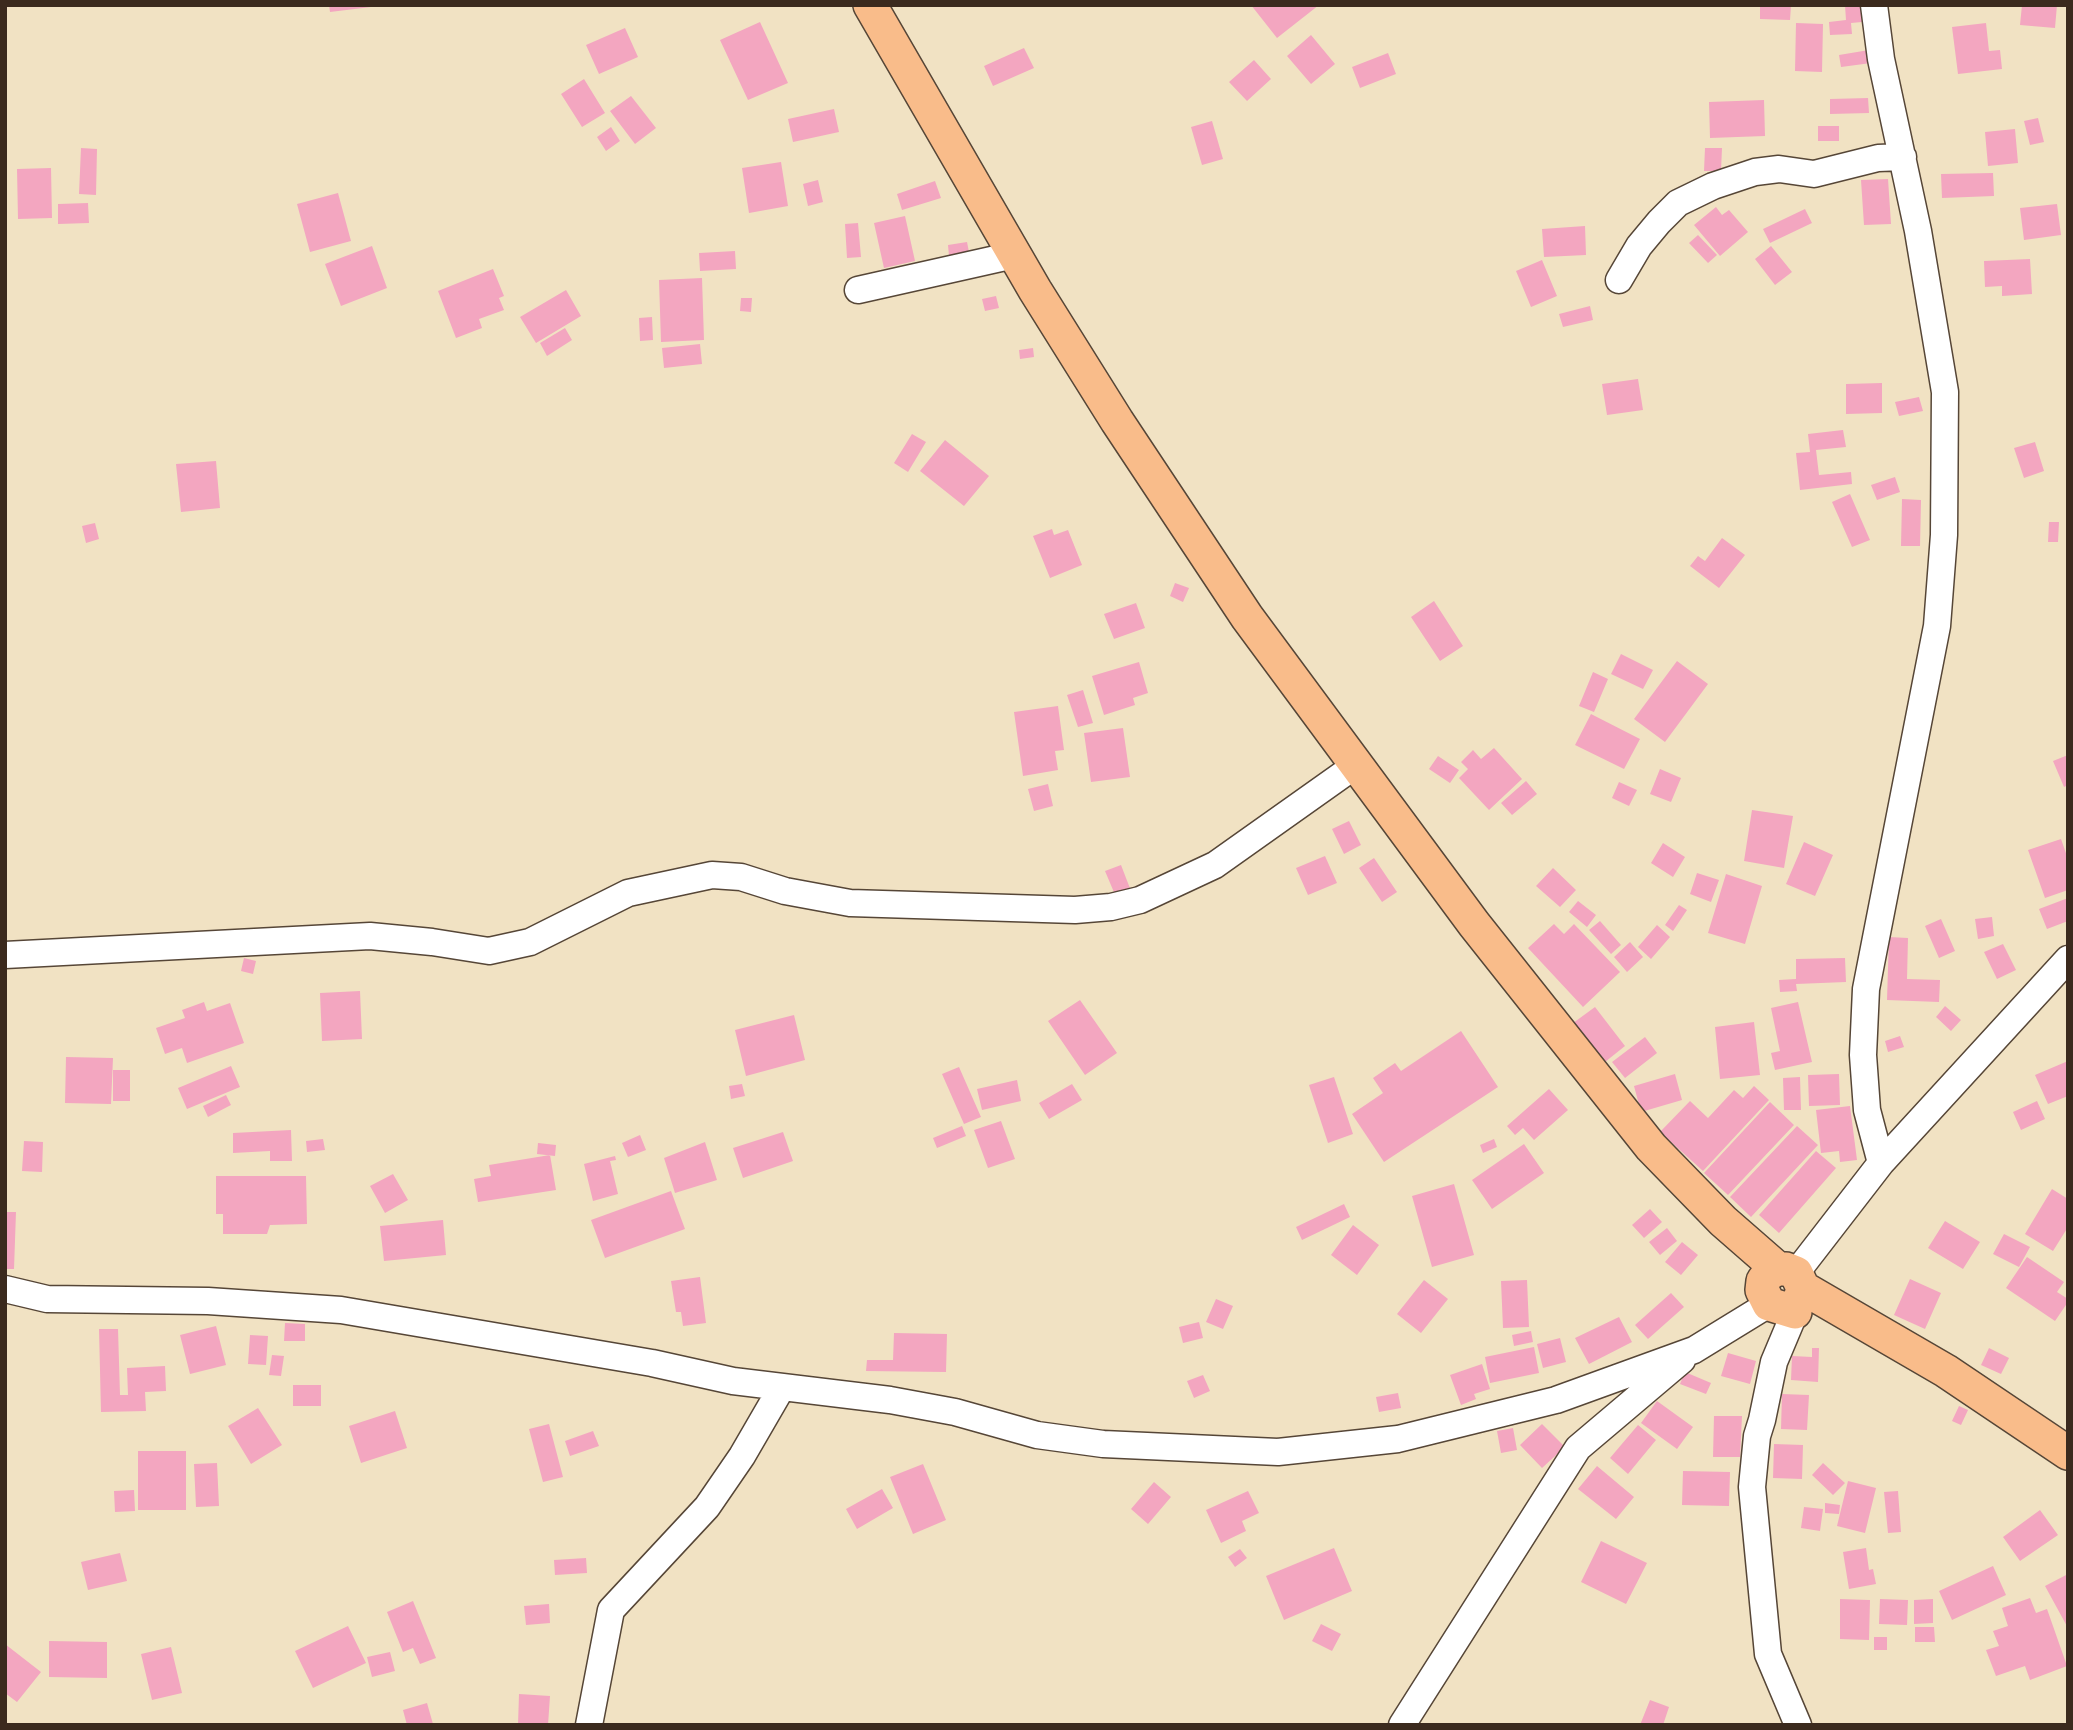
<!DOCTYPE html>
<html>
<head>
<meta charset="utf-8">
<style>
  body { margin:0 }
  #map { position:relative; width:2073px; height:1730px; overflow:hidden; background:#f1e2c3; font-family:Alegreya,serif }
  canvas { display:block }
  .frame { position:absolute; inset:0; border:7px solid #3b2a1e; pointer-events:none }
</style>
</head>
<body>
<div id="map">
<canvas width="2073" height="1730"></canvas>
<div class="frame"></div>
</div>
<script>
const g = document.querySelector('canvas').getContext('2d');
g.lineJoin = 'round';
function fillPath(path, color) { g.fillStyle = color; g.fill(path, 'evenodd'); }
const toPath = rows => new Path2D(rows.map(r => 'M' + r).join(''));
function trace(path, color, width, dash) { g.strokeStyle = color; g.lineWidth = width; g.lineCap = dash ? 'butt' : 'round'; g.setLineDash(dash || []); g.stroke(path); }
fillPath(toPath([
  [329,5,371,5,371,7,330,12],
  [1251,5,1319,5,1277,38],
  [1760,5,1791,5,1790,20,1760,19],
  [1845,5,1861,5,1862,22,1851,23,1852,34,1830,35,1829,22,1846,20],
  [2022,5,2057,5,2055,28,2020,25],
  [760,22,788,83,748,100,720,40],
  [1796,23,1823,24,1822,72,1795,71],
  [1986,23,1989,51,2000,50,2002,69,1958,74,1952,27],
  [625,28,638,57,599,74,586,45],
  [1311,35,1335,64,1311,84,1287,56],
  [1024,48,1034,68,993,86,984,66],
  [1869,50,1871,63,1841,67,1839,55],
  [1388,53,1396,74,1360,88,1352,67],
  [1254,60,1271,79,1247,101,1229,82],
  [584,79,605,113,582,127,561,94],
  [631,96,656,128,635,144,610,111],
  [1868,98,1869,113,1830,114,1830,99],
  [1764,100,1765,136,1710,138,1709,102],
  [834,109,839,132,793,142,788,119],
  [2038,118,2044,142,2030,145,2024,121],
  [1212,121,1223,159,1202,165,1191,127],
  [1818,126,1839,126,1839,141,1818,141],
  [611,127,620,141,606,151,597,137],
  [2015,129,2018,163,1988,166,1985,132],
  [81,148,97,149,96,195,79,194],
  [1705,148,1722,148,1721,171,1704,171],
  [781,162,788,206,749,213,742,168],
  [51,168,52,218,18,219,17,169],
  [1993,173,1994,196,1942,198,1941,174],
  [1888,179,1891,224,1864,225,1861,180],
  [818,180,823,202,808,206,803,184],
  [935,181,941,198,902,210,897,194],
  [338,193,351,241,310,252,297,204],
  [88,203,89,223,58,224,58,204],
  [2057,204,2061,235,2024,240,2020,208],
  [1716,207,1722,215,1729,210,1748,232,1720,256,1694,225],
  [1805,209,1812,223,1770,243,1763,229],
  [905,216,915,261,884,268,874,223],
  [858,223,861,257,847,258,845,224],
  [1585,226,1586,255,1544,257,1542,229],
  [1698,235,1717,255,1708,263,1689,243],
  [967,242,969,252,949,256,948,245],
  [372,246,387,288,341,306,325,264],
  [1771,246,1792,272,1775,285,1755,259],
  [735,251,736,269,700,271,699,253],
  [2030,259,2032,294,2002,296,2002,286,1985,287,1984,261],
  [1542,260,1557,296,1531,307,1516,271],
  [493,269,504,296,499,298,504,310,479,319,482,328,456,338,438,291],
  [702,278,704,340,661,342,659,280],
  [566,290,581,316,536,343,520,317],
  [996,296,999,308,985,311,982,299],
  [741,298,752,298,751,312,740,311],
  [1590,306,1593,320,1563,327,1559,314],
  [652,317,653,340,640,341,639,318],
  [565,328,572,340,547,356,540,343],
  [700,344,702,364,664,368,662,348],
  [1033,348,1034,357,1020,359,1019,350],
  [1638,379,1643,410,1607,415,1602,384],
  [1882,383,1882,413,1846,414,1846,384],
  [1919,397,1923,411,1899,416,1895,402],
  [1843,430,1846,447,1816,450,1819,475,1851,472,1852,484,1800,490,1796,453,1810,452,1808,434],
  [912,434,926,442,908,472,894,463],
  [945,440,989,476,964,506,920,471],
  [2035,442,2044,471,2024,478,2014,448],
  [216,461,220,508,181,512,176,464],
  [1895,477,1900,492,1877,500,1871,485],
  [1850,494,1870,540,1852,547,1832,502],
  [1902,499,1921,500,1920,546,1901,546],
  [2049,522,2059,522,2058,542,2048,542],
  [95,523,99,539,86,543,82,526],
  [1052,529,1054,535,1068,530,1082,565,1050,578,1033,536],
  [1722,538,1745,555,1719,588,1690,566,1698,556,1705,561],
  [1175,583,1189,588,1183,602,1170,596],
  [1434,601,1463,646,1440,661,1411,617],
  [1136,603,1145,628,1114,639,1104,614],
  [1621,654,1653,670,1643,689,1611,674],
  [1677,661,1708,684,1665,742,1634,719],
  [1139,662,1148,693,1133,698,1135,705,1104,715,1092,676],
  [1593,672,1608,679,1594,712,1579,706],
  [1083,690,1093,723,1078,727,1067,695],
  [1058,706,1064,750,1055,751,1058,770,1023,776,1014,712],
  [1591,714,1640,739,1624,769,1575,745],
  [1123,728,1130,777,1091,782,1084,733],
  [1494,748,1522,779,1489,810,1459,778,1468,769,1461,762,1473,750,1481,759],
  [2068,755,2068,785,2064,787,2053,761],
  [1438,756,1459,770,1450,783,1429,769],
  [1660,769,1681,778,1671,802,1650,794],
  [1526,781,1537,794,1512,815,1501,803],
  [1619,782,1637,790,1629,806,1612,798],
  [1048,784,1053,806,1034,811,1028,789],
  [1752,810,1793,816,1784,868,1744,861],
  [1349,821,1361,845,1344,854,1332,829],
  [2061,839,2068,859,2068,890,2045,898,2028,850],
  [1804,842,1833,855,1815,896,1786,884],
  [1663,843,1685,857,1673,877,1651,863],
  [1325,856,1337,883,1308,895,1296,868],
  [1374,858,1397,892,1382,902,1359,868],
  [1121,865,1131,891,1116,897,1105,871],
  [1553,868,1576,890,1560,907,1536,886],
  [1697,873,1719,880,1711,902,1690,894],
  [1726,874,1762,886,1745,944,1708,933],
  [2068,898,2068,921,2047,929,2039,909],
  [1578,901,1596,915,1587,927,1569,912],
  [1679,905,1687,910,1673,931,1665,925],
  [1992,917,1994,936,1978,939,1975,919],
  [1941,919,1955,951,1939,958,1925,926],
  [1600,921,1621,945,1611,954,1589,930],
  [1554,924,1564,934,1574,924,1620,972,1583,1007,1528,948],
  [1657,925,1670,937,1651,959,1638,947],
  [1889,937,1908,938,1907,979,1940,980,1939,1002,1887,1000],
  [1630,942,1643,957,1627,972,1614,957],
  [2003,944,2016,970,1997,979,1984,952],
  [244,958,256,961,253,974,241,971],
  [1845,958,1846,982,1796,984,1797,991,1780,992,1779,980,1796,979,1796,959],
  [360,991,362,1039,322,1041,320,993],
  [1080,1000,1117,1053,1085,1075,1048,1021],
  [204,1002,207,1011,230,1003,244,1043,187,1063,182,1048,165,1054,156,1028,185,1018,182,1010],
  [1798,1002,1812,1062,1775,1070,1771,1053,1780,1051,1771,1008],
  [1945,1006,1961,1020,1951,1031,1936,1017],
  [1595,1007,1625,1046,1600,1066,1569,1026],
  [794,1015,805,1060,746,1076,735,1030],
  [1754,1022,1760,1075,1720,1079,1715,1027],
  [1461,1031,1498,1087,1384,1162,1352,1114,1383,1093,1373,1078,1395,1063,1401,1071],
  [1900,1036,1904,1047,1888,1052,1885,1041],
  [1645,1037,1657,1053,1625,1078,1612,1062],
  [66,1057,113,1058,111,1104,65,1103],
  [2068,1061,2068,1096,2048,1104,2035,1075],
  [231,1066,240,1087,187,1109,178,1088],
  [959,1067,981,1117,964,1124,942,1074],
  [113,1070,130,1070,130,1101,113,1101],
  [1675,1074,1682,1100,1641,1112,1634,1086],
  [1839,1074,1840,1105,1809,1106,1808,1075],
  [1334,1077,1353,1134,1328,1143,1309,1085],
  [1800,1077,1801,1110,1784,1110,1783,1078],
  [1017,1080,1021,1101,982,1110,977,1089],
  [742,1084,745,1096,731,1099,729,1086],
  [1072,1084,1082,1100,1049,1119,1039,1103],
  [1754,1086,1769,1100,1703,1171,1660,1132,1690,1101,1708,1118,1734,1090,1743,1098],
  [1549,1089,1568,1110,1534,1140,1523,1128,1515,1135,1507,1126],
  [226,1095,231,1105,208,1117,203,1106],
  [2037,1101,2045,1119,2021,1130,2013,1112],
  [1770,1102,1794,1125,1728,1195,1704,1173],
  [1850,1106,1857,1160,1840,1162,1839,1151,1821,1153,1816,1110],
  [1001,1121,1015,1159,988,1168,974,1130],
  [962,1126,966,1136,937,1148,933,1138],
  [1797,1126,1818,1145,1751,1217,1730,1197],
  [291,1130,292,1161,270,1161,270,1151,233,1153,233,1133],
  [783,1132,793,1161,743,1178,733,1148],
  [640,1135,646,1150,628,1157,622,1143],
  [323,1139,325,1150,307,1152,306,1141],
  [1494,1139,1497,1147,1483,1153,1480,1145],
  [24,1141,43,1142,42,1172,22,1171],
  [705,1142,717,1180,675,1193,664,1158],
  [538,1143,556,1145,555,1156,537,1154],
  [1524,1144,1544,1173,1492,1209,1472,1180],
  [1816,1151,1836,1168,1779,1233,1759,1215],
  [550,1155,556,1190,478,1202,474,1179,491,1176,489,1165],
  [615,1156,616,1160,610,1161,618,1194,593,1201,584,1164],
  [393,1174,408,1200,385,1213,370,1186],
  [216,1176,306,1176,307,1224,270,1225,267,1234,223,1234,223,1214,216,1214],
  [1454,1184,1474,1255,1432,1267,1412,1196],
  [2052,1189,2068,1199,2068,1227,2053,1251,2025,1234],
  [671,1191,685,1229,605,1258,591,1220],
  [1344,1204,1350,1217,1302,1240,1296,1227],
  [1650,1209,1662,1222,1644,1238,1632,1225],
  [5,1212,16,1212,14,1269,5,1269],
  [443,1220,446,1255,384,1261,380,1226],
  [1945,1221,1980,1242,1963,1269,1928,1248],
  [1353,1225,1379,1245,1357,1275,1331,1255],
  [1667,1228,1677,1241,1660,1255,1649,1242],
  [2004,1234,2030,1247,2019,1267,1993,1254],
  [1682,1242,1698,1255,1681,1275,1665,1262],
  [2027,1257,2064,1282,2057,1292,2068,1299,2068,1302,2055,1321,2006,1288],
  [700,1277,706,1323,683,1326,681,1312,676,1312,671,1281],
  [1910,1279,1941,1293,1925,1329,1894,1315],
  [1424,1280,1448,1299,1421,1333,1397,1314],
  [1527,1280,1529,1327,1503,1328,1501,1281],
  [1671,1293,1684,1307,1648,1339,1635,1325],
  [1216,1299,1233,1306,1223,1329,1206,1322],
  [1619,1317,1632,1342,1589,1364,1575,1338],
  [1199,1322,1203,1338,1183,1343,1179,1327],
  [285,1323,305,1324,305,1341,284,1341],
  [216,1326,226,1365,190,1374,180,1335],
  [99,1329,118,1329,120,1395,128,1395,127,1368,165,1366,166,1391,145,1392,146,1411,101,1412],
  [1531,1331,1533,1342,1514,1346,1512,1335],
  [894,1333,947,1334,946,1372,866,1371,867,1360,893,1360],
  [250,1335,268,1336,266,1365,248,1364],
  [1560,1338,1566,1362,1543,1368,1537,1344],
  [1534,1347,1539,1373,1490,1383,1485,1357],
  [1812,1348,1819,1348,1818,1382,1791,1380,1792,1356,1812,1357],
  [1989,1348,2009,1358,2001,1374,1981,1365],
  [1728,1353,1756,1361,1750,1384,1721,1376],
  [272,1355,284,1356,281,1376,269,1375],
  [1482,1364,1490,1389,1474,1394,1476,1399,1461,1405,1450,1375],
  [1685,1372,1711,1383,1706,1394,1680,1384],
  [1203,1375,1210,1391,1194,1398,1187,1381],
  [293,1385,321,1385,321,1406,293,1406],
  [1398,1393,1401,1408,1379,1412,1376,1397],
  [1782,1394,1809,1395,1807,1430,1781,1429],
  [1657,1401,1693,1427,1677,1449,1641,1423],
  [1959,1406,1968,1410,1961,1425,1952,1421],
  [258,1408,282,1445,251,1464,228,1426],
  [395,1411,407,1448,361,1463,349,1426],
  [1714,1416,1742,1416,1740,1457,1713,1457],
  [549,1424,563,1477,543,1482,529,1429],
  [1542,1424,1565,1447,1542,1468,1520,1445],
  [1638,1425,1656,1440,1628,1474,1610,1458],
  [1513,1428,1517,1450,1501,1453,1497,1431],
  [593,1431,599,1446,570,1456,565,1441],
  [1774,1444,1803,1445,1802,1479,1773,1478],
  [138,1451,186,1451,186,1510,138,1510],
  [217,1463,219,1506,196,1507,194,1464],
  [1823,1463,1845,1483,1833,1495,1812,1475],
  [923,1464,946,1520,913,1534,890,1477],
  [1597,1466,1634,1497,1616,1519,1578,1489],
  [1683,1471,1730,1472,1729,1506,1682,1505],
  [1848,1481,1876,1488,1865,1533,1837,1526],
  [1154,1482,1171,1497,1148,1524,1131,1509],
  [882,1489,893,1508,857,1529,846,1509],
  [134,1490,135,1511,115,1512,114,1491],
  [1248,1491,1259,1513,1242,1521,1246,1531,1221,1543,1206,1510],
  [1898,1491,1901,1532,1888,1533,1884,1492],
  [1825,1503,1840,1505,1839,1514,1825,1513],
  [1804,1507,1823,1509,1820,1531,1801,1528],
  [2040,1510,2058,1535,2020,1561,2003,1537],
  [1601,1541,1647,1563,1626,1604,1581,1582],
  [1334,1548,1352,1591,1284,1620,1266,1576],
  [1866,1548,1869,1570,1873,1569,1876,1584,1849,1589,1843,1552],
  [1240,1549,1247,1558,1235,1567,1228,1557],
  [120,1553,127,1581,88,1590,81,1562],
  [586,1558,587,1573,555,1575,554,1560],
  [1993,1566,2006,1595,1952,1620,1939,1591],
  [2068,1574,2068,1628,2045,1586],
  [2030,1598,2036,1613,2047,1609,2067,1666,2030,1680,2025,1666,1996,1676,1986,1650,1999,1646,1993,1631,2008,1626,2002,1608],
  [1840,1599,1870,1600,1869,1640,1840,1639],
  [1880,1599,1908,1600,1907,1625,1879,1624],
  [1933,1599,1933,1623,1914,1624,1914,1600],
  [413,1601,436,1658,420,1664,413,1648,403,1652,387,1612],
  [549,1604,550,1623,526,1625,524,1606],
  [1321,1624,1341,1634,1332,1651,1312,1641],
  [348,1626,366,1663,313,1688,295,1651],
  [1915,1627,1934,1627,1935,1642,1915,1642],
  [1874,1637,1887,1637,1887,1650,1874,1650],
  [49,1641,107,1642,107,1678,49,1677],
  [5,1644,41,1672,17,1702,5,1693],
  [171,1647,182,1693,152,1700,141,1654],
  [390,1652,395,1671,372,1677,367,1657],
  [519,1694,550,1696,548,1725,518,1725],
  [1650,1700,1669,1707,1663,1725,1640,1725],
  [427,1703,433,1724,407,1725,403,1710]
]), '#f3a6c0');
const minor = toPath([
  [1874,5,1881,59,1918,231,1945,392,1944,535,1937,626,1866,989,1863,1055,1867,1110,1881,1163],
  [1619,280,1639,246,1659,222,1678,203,1713,186,1755,172,1779,169,1814,174,1878,158,1903,157],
  [858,290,1014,255],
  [5,955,370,936,432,942,489,951,530,942,628,893,712,875,741,877,785,891,850,903,1075,910,1111,907,1140,900,1215,865,1356,765],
  [1796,1273,1881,1163,2068,959],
  [5,1289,47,1299,208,1301,341,1310,652,1363,733,1381,890,1400,955,1412,1037,1435,1103,1444,1278,1452,1398,1439,1556,1400,1694,1350,1769,1304],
  [1795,1312,1774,1362,1762,1420,1757,1436,1752,1487,1768,1654,1798,1725],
  [589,1725,611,1610,707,1507,742,1456,782,1387],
  [1402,1725,1578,1448,1682,1360]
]);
const major = toPath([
  [870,5,1035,290,1117,421,1247,617,1474,924,1651,1147,1723,1221,1778,1269,1786,1269,1796,1273,1803,1288,1800,1299,1793,1307,1795,1312,1769,1304,1762,1290,1763,1281,1769,1273,1778,1269],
  [1803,1288,1946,1371,2068,1453]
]);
trace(minor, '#564637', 29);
trace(major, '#564637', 36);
trace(minor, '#fff', 26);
trace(major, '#f9bc8a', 33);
</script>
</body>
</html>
